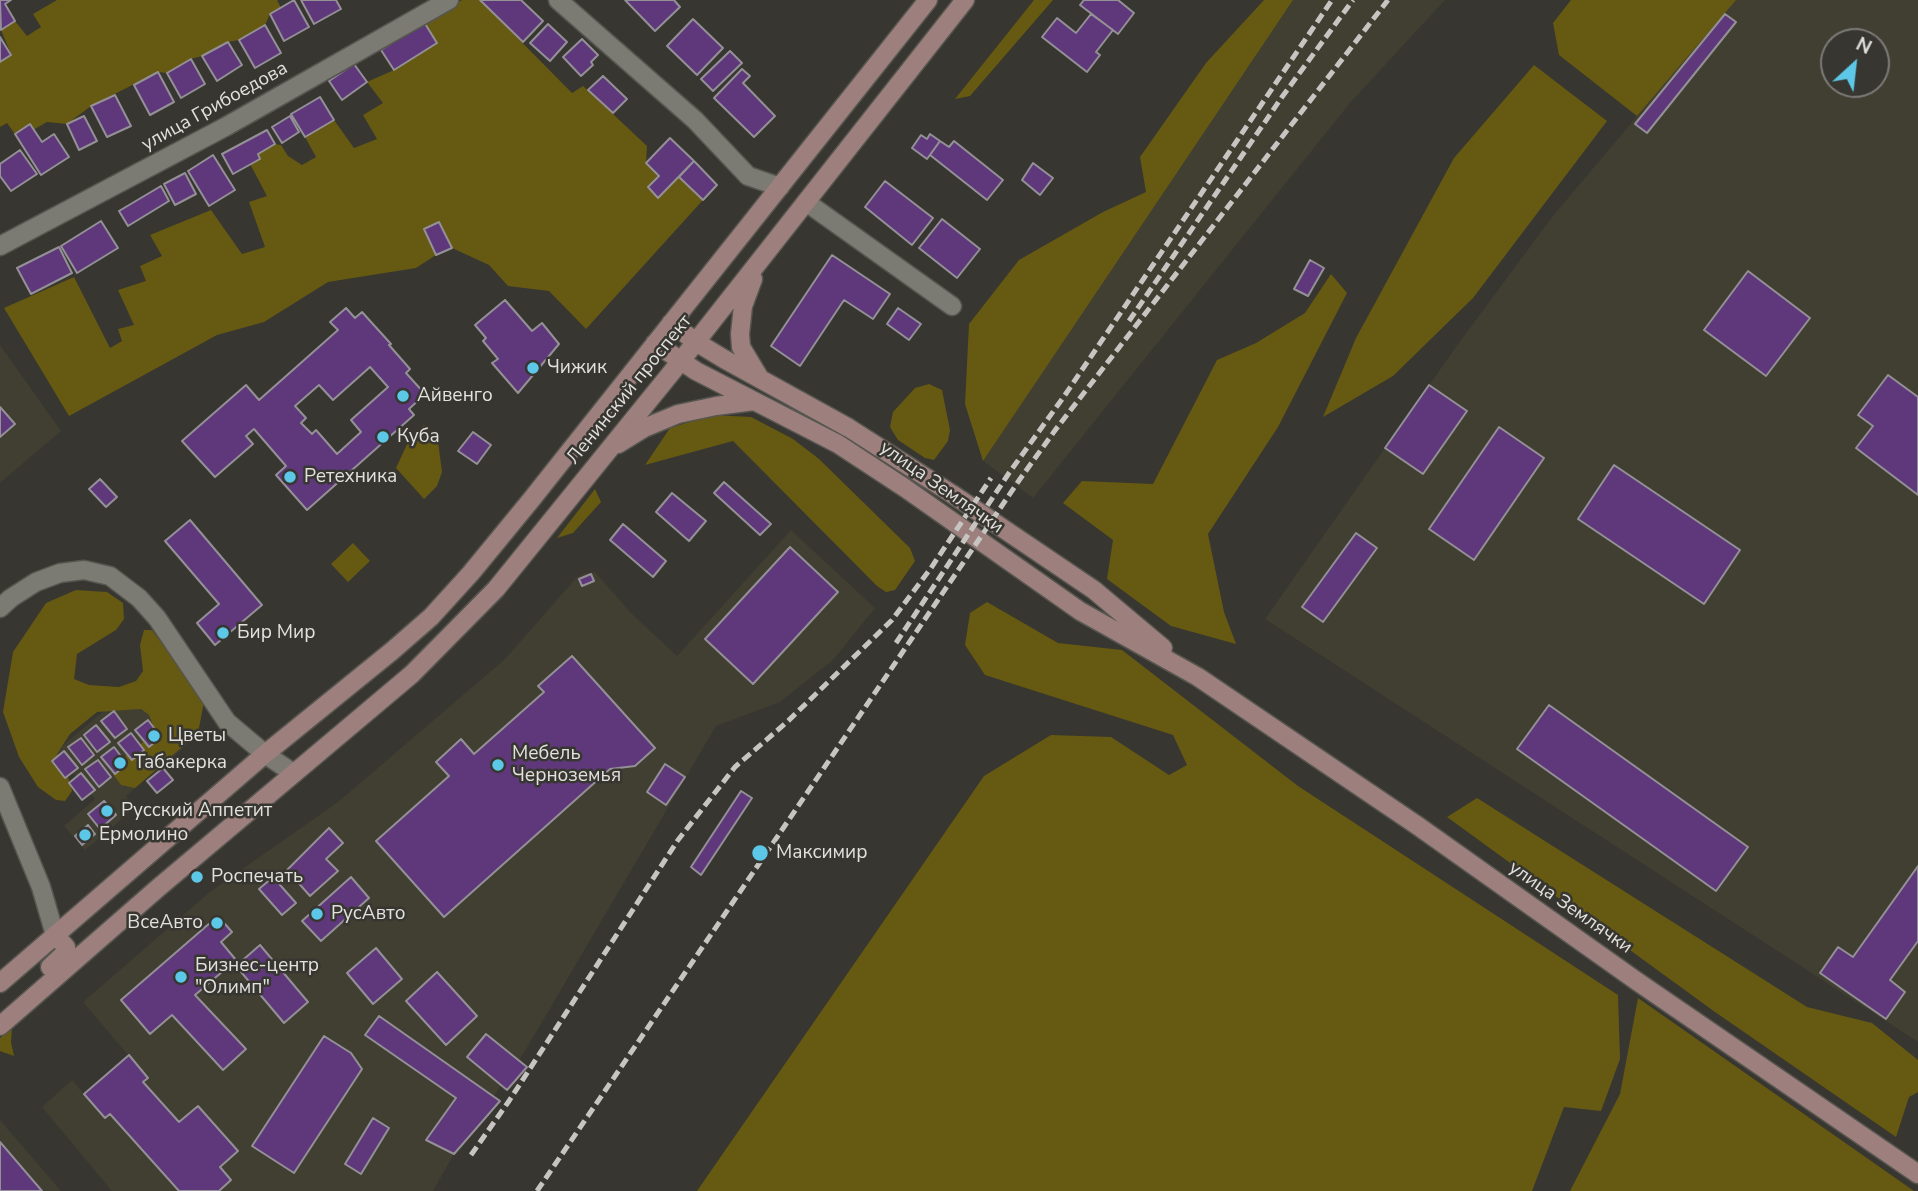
<!DOCTYPE html>
<html>
<head>
<meta charset="utf-8">
<style>
  body { margin:0 }
  #map { position:relative; width:1918px; height:1191px; overflow:hidden; background:#373630; font-family:"Nunito Sans",sans-serif }
  canvas { display:block }
  .north { position:absolute; left:1820px; top:28px; width:70px; height:70px; box-sizing:border-box; background:#373630; border:2px solid #7b7a76; border-radius:50%; rotate:27deg; font-size:19px; font-weight:700; line-height:28px; text-align:center; color:#e2e1de }
  .north::after { content:''; display:block; margin:auto; width:24px; height:32px; background:#5dc7e8; clip-path:polygon(50% 0,100% 100%,50% 72%,0 100%) }
</style>
</head>
<body>
<div id="map">
<canvas width="1918" height="1191"></canvas>
<div class="north">N</div>
</div>
<script>
const g = document.querySelector('canvas').getContext('2d');
g.lineJoin = 'round';
function fillPath(path, color) { g.fillStyle = color; g.fill(path, 'evenodd'); }
const toPath = rows => new Path2D(rows.map(r => 'M' + r).join(''));
function trace(path, color, width, dash) { g.strokeStyle = color; g.lineWidth = width; g.lineCap = dash ? 'butt' : 'round'; g.setLineDash(dash || []); g.stroke(path); }
function write(font, color, halo, rows, align = 'center') {
  g.font = font + ' "Nunito Sans",sans-serif'; g.lineWidth = 5; g.setLineDash([]); g.textBaseline = 'middle'; g.strokeStyle = halo; g.fillStyle = color; for (const [text, x, y, turn = 0] of rows) {
    g.save(); g.translate(x, y); g.rotate((+turn || 0) * Math.PI / 180); g.textAlign = isNaN(turn) ? turn : align; if (halo) g.strokeText(text, 0, 0); g.fillText(text, 0, 0); g.restore();
  }
}
fillPath(toPath([
  [1293,0,1445,0,1350,103,1033,498,983,461,1115,262],
  [1735,0,1918,0,1918,1042,1265,619,1458,344,1552,217],
  [1834,42,1876,42,1876,84,1834,84],
  [0,345,61,431,0,483],
  [791,530,875,608,834,659,780,702,716,726,525,1051,454,1154,433,1191,112,1191,42,1107,72,1080,84,1094,128,1055,83,1002,211,891,338,802,505,659,577,577,583,574,595,572,632,614,677,656],
  [136,684,187,745,126,796,135,808,85,850,64,826,95,799,55,752],
  [0,1120,61,1191,0,1191]
]), '#413e32');
fillPath(toPath([
  [57,0,277,0,281,8,270,14,265,25,239,40,228,42,202,56,191,59,167,73,158,72,91,106,67,124,47,122,33,130,30,124,15,134,7,123,0,127,0,62,11,54,1,30,15,21,27,36,41,27,33,14],
  [462,0,480,0,572,93,583,86,647,146,646,163,659,176,648,187,658,198,679,177,703,200,586,329,549,291,508,286,489,265,452,248,439,222,424,229,436,255,416,268,328,282,264,322,217,335,69,416,4,308,74,277,110,348,122,341,118,329,134,325,118,290,146,281,140,266,162,256,150,235,211,210,242,254,265,247,249,202,267,196,250,164,260,159,258,154,275,144,281,145,288,156,302,165,316,157,305,137,334,120,354,148,377,139,363,115,383,103,367,82,394,70,436,43,424,22],
  [1034,0,1053,0,970,96,955,99],
  [1264,0,1293,0,983,461,965,404,969,324,1019,260,1103,212,1146,192,1140,157,1206,63],
  [1571,0,1736,0,1637,116,1559,55,1553,23],
  [1534,65,1607,121,1473,298,1393,376,1323,417,1356,338,1454,158],
  [1331,274,1347,293,1278,427,1208,534,1224,612,1236,644,1171,626,1107,579,1113,540,1063,503,1082,481,1153,484,1217,360,1256,343,1305,313],
  [929,384,942,390,950,430,948,441,934,460,925,458,898,440,890,427,893,412,915,388],
  [712,415,751,417,793,439,819,459,910,548,915,561,895,590,886,592,877,586,733,441,645,465,670,428],
  [424,425,438,441,442,472,437,486,424,499,396,468,410,438],
  [595,489,601,502,573,533,557,538],
  [353,543,370,561,348,582,331,564],
  [76,590,107,592,123,603,124,619,116,630,77,654,74,679,89,685,119,687,136,681,143,671,140,645,144,630,152,630,204,702,198,733,135,788,121,785,113,774,118,762,147,739,154,728,149,715,141,709,97,712,70,734,57,754,68,777,72,791,65,801,56,800,38,787,19,757,3,712,13,652,46,603],
  [987,602,1058,643,1122,650,1298,786,1618,995,1620,1059,1601,1111,1564,1107,1532,1191,697,1191,984,776,1051,735,1111,737,1169,775,1187,765,1173,735,985,675,965,645,970,613],
  [1477,798,1807,1007,1872,1023,1918,1060,1918,1092,1909,1097,1896,1137,1715,1012,1447,817],
  [1638,998,1914,1191,1570,1191,1620,1094],
  [12,1028,11,1042,14,1056,0,1051,0,1038]
]), '#665912');
const building = toPath([
  [0,0,11,0,5,4,15,21,1,30,0,0],
  [294,0,309,27,284,41,270,14,294,0],
  [301,0,336,0,341,9,314,24,301,0],
  [480,0,521,0,543,21,523,42,480,0],
  [625,0,674,0,680,7,655,31,625,0],
  [1084,0,1118,0,1134,13,1118,34,1080,5,1084,0],
  [1091,14,1113,30,1096,52,1100,55,1087,72,1042,37,1057,18,1076,33,1091,14],
  [1725,14,1736,22,1647,133,1635,124,1725,14],
  [693,19,723,48,697,75,667,46,693,19],
  [424,22,437,43,394,70,381,50,424,22],
  [548,24,567,42,550,61,530,43,548,24],
  [265,25,281,53,255,68,239,40,265,25],
  [0,37,11,55,0,62,0,37],
  [582,39,598,55,591,62,593,65,581,76,563,57,582,39],
  [228,42,242,65,217,81,202,56,228,42],
  [730,51,742,63,713,91,701,79,730,51],
  [191,59,205,84,181,98,167,73,191,59],
  [354,64,367,82,342,100,329,81,354,64],
  [742,69,750,76,743,83,775,116,754,137,714,98,742,69],
  [158,72,174,102,150,115,134,85,158,72],
  [603,76,627,99,613,113,588,90,603,76],
  [115,95,131,126,107,137,91,106,115,95],
  [320,97,334,120,305,137,291,114,320,97],
  [84,116,97,141,79,150,67,124,84,116],
  [290,116,299,132,282,143,272,127,290,116],
  [30,124,42,142,54,134,69,157,41,175,15,134,30,124],
  [267,130,275,144,258,154,260,159,233,174,222,154,267,130],
  [930,134,940,141,927,159,912,148,921,135,927,139,930,134],
  [670,138,694,161,658,198,648,187,659,176,646,163,670,138],
  [940,141,949,147,954,141,1003,180,987,200,930,155,940,141],
  [20,150,37,174,11,191,0,176,0,164,20,150],
  [213,155,235,190,209,206,188,171,213,155],
  [694,161,717,185,703,200,679,177,694,161],
  [1033,163,1053,178,1040,195,1022,180,1033,163],
  [185,173,196,194,175,205,164,184,185,173],
  [885,181,933,218,912,245,865,207,885,181],
  [161,186,169,201,128,226,119,211,161,186],
  [942,219,980,249,957,278,919,248,942,219],
  [101,221,118,248,77,273,61,246,101,221],
  [439,222,452,248,436,255,424,229,439,222],
  [59,247,72,273,31,294,17,268,59,247],
  [832,255,890,294,873,319,844,300,800,366,771,346,832,255],
  [1310,260,1324,268,1308,296,1294,289,1310,260],
  [1748,271,1810,318,1766,376,1704,330,1748,271],
  [505,300,532,331,542,323,559,344,518,393,492,363,498,359,483,341,486,338,475,325,505,300],
  [346,308,355,318,362,312,391,344,389,345,410,369,406,373,425,394,409,409,414,415,307,510,276,475,286,466,254,429,246,436,253,444,215,477,182,441,246,385,259,400,338,330,330,322,346,308],
  [370,367,388,387,351,420,361,432,337,454,316,430,312,434,301,423,306,418,295,406,319,385,333,400,370,367],
  [898,308,921,324,909,340,887,324,898,308],
  [1888,375,1918,397,1918,495,1856,448,1873,426,1858,415,1888,375],
  [1429,385,1467,411,1423,474,1385,448,1429,385],
  [0,407,15,424,0,437,0,407],
  [1499,427,1544,458,1474,560,1429,529,1499,427],
  [473,432,491,445,477,464,458,451,473,432],
  [1614,465,1740,550,1704,604,1578,519,1614,465],
  [100,479,117,497,106,507,89,489,100,479],
  [724,482,771,524,760,535,714,493,724,482],
  [672,493,706,521,689,541,656,512,672,493],
  [190,520,262,605,215,645,197,623,219,604,165,541,190,520],
  [623,524,666,561,653,577,610,540,623,524],
  [1356,533,1377,548,1323,622,1302,607,1356,533],
  [790,547,838,592,753,684,705,639,790,547],
  [591,574,594,581,582,586,579,579,591,574],
  [572,656,655,748,635,766,610,769,444,917,376,841,449,776,436,762,461,739,474,754,544,692,538,686,572,656],
  [1549,705,1748,847,1716,891,1517,749,1549,705],
  [114,711,127,729,115,738,101,721,114,711],
  [148,720,161,737,149,747,135,730,148,720],
  [96,725,110,742,97,752,84,735,96,725],
  [131,733,144,750,132,760,118,743,131,733],
  [81,738,94,755,82,765,68,747,81,738],
  [114,747,127,764,115,774,101,757,114,747],
  [64,751,78,768,65,778,52,761,64,751],
  [98,760,111,777,99,787,85,769,98,760],
  [665,764,685,777,666,805,647,792,665,764],
  [163,768,173,780,157,793,147,781,163,768],
  [81,773,95,790,82,800,69,783,81,773],
  [741,791,752,798,701,875,691,867,741,791],
  [104,801,116,815,100,829,88,814,104,801],
  [88,825,95,834,82,845,75,836,88,825],
  [329,828,343,843,326,859,338,871,310,896,287,870,329,828],
  [1918,866,1918,941,1890,980,1905,992,1886,1019,1820,973,1838,947,1853,957,1918,866],
  [273,877,296,903,282,915,259,889,273,877],
  [351,877,369,898,321,941,302,921,351,877],
  [218,916,232,932,221,942,236,960,195,995,246,1049,223,1070,172,1015,150,1034,121,1000,218,916],
  [260,945,308,1002,284,1023,236,966,260,945],
  [376,948,402,979,373,1004,347,973,376,948],
  [437,972,477,1016,446,1045,406,1001,437,972],
  [379,1016,500,1101,454,1154,426,1140,456,1098,365,1035,379,1016],
  [486,1034,527,1067,507,1090,467,1057,486,1034],
  [324,1036,351,1053,362,1069,294,1173,252,1146,324,1036],
  [129,1055,148,1078,143,1082,179,1122,198,1106,238,1151,220,1167,231,1180,219,1191,179,1191,110,1114,105,1118,84,1094,129,1055],
  [373,1118,389,1128,361,1174,345,1164,373,1118],
  [0,1142,42,1191,0,1191,0,1142]
]);
fillPath(building, '#5f387b');
trace(building, '#939096', 2);
const street = toPath([
  [558,0,695,120,748,176,780,187],
  [806,202,952,306],
  [0,246,225,127,449,0],
  [0,608,11,598,36,582,60,573,84,570,110,576,139,598,157,618,227,722,265,754,293,773],
  [0,787,41,887,55,935]
]);
const secondary = toPath([
  [753,279,743,306,740,334,741,347,759,377],
  [671,323,696,342,724,359,849,428,952,494,1094,590,1163,648],
  [655,343,696,371,838,444,905,488,1080,611,1198,677,1418,826,1638,982,1918,1174],
  [618,444,644,428,678,414,716,406,754,401],
  [50,967,66,952,66,947,55,935],
  [0,983,265,754,392,651,431,617,471,573,531,500,928,0],
  [0,1026,158,888,412,674,496,589,680,362,965,0]
]);
trace(street, '#56554f', 21);
trace(secondary, '#56554f', 21);
trace(street, '#7b7a73', 18);
trace(secondary, '#9d807d', 18);
trace(toPath([
  [1129,321,1282,97,1353,0],
  [896,643,1009,473,1065,395,1332,0],
  [471,1155,509,1101,678,840,735,767,787,722,892,620,931,568,991,478],
  [537,1191,1020,479,1056,429,1388,0]
]), '#c6c5c2', 5, [10, 5]);
for (const [x, y, r, color] of [
  [533,368,7,"#5dc7e8"],
  [403,396,7,"#5dc7e8"],
  [383,437,7,"#5dc7e8"],
  [290,477,7,"#5dc7e8"],
  [223,633,7,"#5dc7e8"],
  [154,736,7,"#5dc7e8"],
  [120,763,7,"#5dc7e8"],
  [498,765,7,"#5dc7e8"],
  [107,811,7,"#5dc7e8"],
  [85,835,7,"#5dc7e8"],
  [760,853,9,"#5dc7e8"],
  [197,877,7,"#5dc7e8"],
  [317,914,7,"#5dc7e8"],
  [217,923,7,"#5dc7e8"],
  [181,977,7,"#5dc7e8"]
]) { const dot = new Path2D(); dot.arc(x, y, r, 0, 2 * Math.PI); g.fillStyle = color; g.fill(dot); trace(dot, '#373630', 2.5); }
write('19px', '#e2e1de', '#373630', [
  ["улица Грибоедова",215,107,-29],
  ["Ленинский проспект",630,390,-51],
  ["улица Землячки",941,488,35],
  ["улица Землячки",1570,908,35]
]);
write('19px', '#e2e1de', '#373630', [
  ["Чижик",547,368],
  ["Айвенго",417,396],
  ["Куба",397,437],
  ["Ретехника",304,477],
  ["Бир Мир",237,633],
  ["Цветы",168,736],
  ["Мебель",512,754],
  ["Черноземья",512,776],
  ["Табакерка",134,763],
  ["Русский Аппетит",121,811],
  ["Ермолино",99,835],
  ["Максимир",776,853],
  ["Роспечать",211,877],
  ["РусАвто",331,914],
  ["ВсеАвто",203,923,"right"],
  ["Бизнес-центр",195,966],
  ["\"Олимп\"",195,988]
], 'left');
</script>
</body>
</html>
